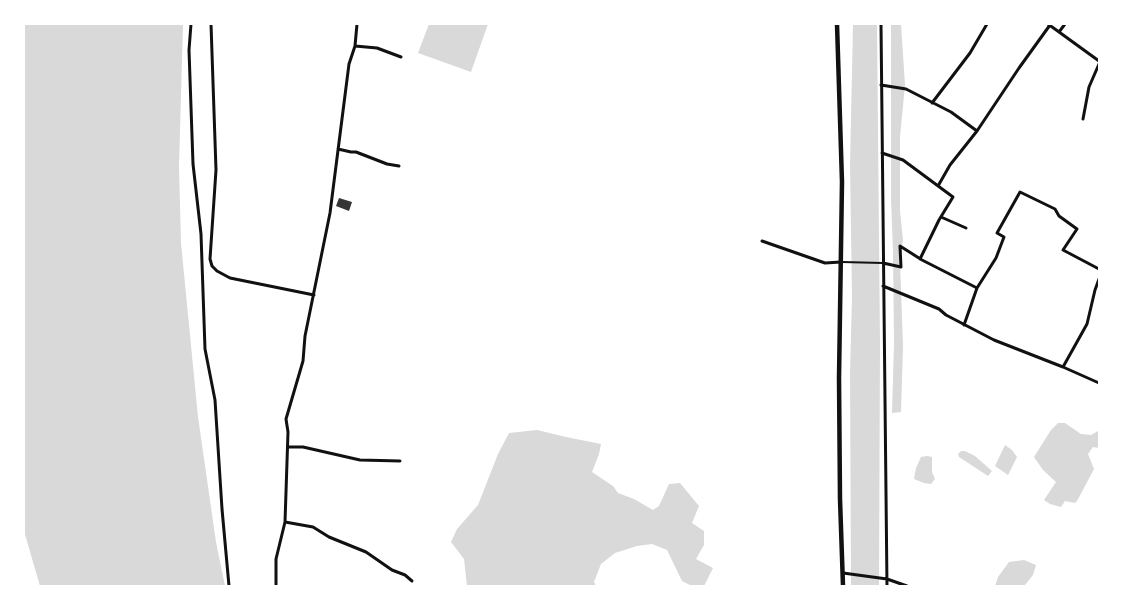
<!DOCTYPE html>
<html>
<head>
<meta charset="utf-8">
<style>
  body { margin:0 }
  #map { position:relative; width:1123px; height:610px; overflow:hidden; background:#fff; font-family:"Varela Round",sans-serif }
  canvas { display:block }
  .frame { position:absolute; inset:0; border:25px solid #fff; pointer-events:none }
</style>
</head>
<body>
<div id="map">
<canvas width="1123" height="610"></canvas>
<div class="frame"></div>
</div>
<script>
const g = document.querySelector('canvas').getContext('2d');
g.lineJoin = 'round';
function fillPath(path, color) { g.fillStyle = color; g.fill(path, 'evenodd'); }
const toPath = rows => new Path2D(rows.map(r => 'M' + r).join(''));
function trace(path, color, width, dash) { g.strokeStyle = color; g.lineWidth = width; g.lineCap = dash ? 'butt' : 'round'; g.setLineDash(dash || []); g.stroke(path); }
fillPath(toPath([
  [24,24,183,24,179,166,181,243,198,417,216,542,225,586,40,586,24,531],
  [429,24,488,24,471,72,418,53],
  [853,24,877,24,880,343,879,586,851,586,850,372,852,297,850,165],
  [891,24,901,24,905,85,900,137,900,211,903,240,900,262,903,346,901,412,892,413,894,343,893,252,891,198],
  [1058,423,1065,423,1081,434,1091,435,1098,431,1099,432,1099,448,1093,447,1088,454,1094,469,1077,501,1075,503,1065,501,1061,507,1050,504,1044,500,1056,482,1043,470,1034,457,1051,430],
  [537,430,566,437,601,444,599,454,592,472,613,486,618,493,634,499,653,510,659,506,669,484,680,483,699,506,692,523,704,531,704,545,696,559,713,568,704,586,692,586,682,581,667,550,652,544,637,546,615,553,601,564,594,582,596,586,467,586,464,559,451,542,457,529,478,505,498,454,509,433],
  [1005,445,1012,450,1017,457,1008,475,995,466],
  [961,451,965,451,975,456,992,471,988,476,959,457,958,454],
  [927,456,932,457,932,472,935,479,931,484,924,483,914,479,916,468,921,457],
  [1024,560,1036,565,1033,575,1025,585,1026,586,995,586,998,577,1009,562]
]), '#d9d9d9');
fillPath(toPath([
  [339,198,352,202,349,211,336,206]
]), '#353535');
trace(toPath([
  [842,262,883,263]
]), '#111', 2);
trace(toPath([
  [191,24,189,50,193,164,201,234,205,349,215,400,222,509,229,586],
  [211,24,216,170,210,259,212,266,217,271,230,278,314,295],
  [881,24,887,586],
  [1048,24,1099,61],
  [1059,32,1065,24],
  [355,46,377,48,401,57],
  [881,85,906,89,951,112,977,131],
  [932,103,970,53,987,24],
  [1083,119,1089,87,1099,64],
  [338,149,351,152,356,152,387,164,399,166],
  [882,153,903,160,953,197,939,220,920,259],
  [938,186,950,165,977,131,1019,68,1050,25],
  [941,217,966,228],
  [762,241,825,263,841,262],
  [883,263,901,267,900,246,922,260,977,288],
  [883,286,939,309,946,315,994,340,1063,367,1087,324,1095,290,1099,279],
  [964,325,977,288,996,258,1004,237,997,233,1020,192,1055,209,1059,216,1077,229,1063,250,1099,269],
  [1063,367,1099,383],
  [288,447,303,447,360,460,400,461],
  [285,522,313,527,329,537,366,552,392,570,405,575,412,581],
  [843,573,887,579,907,586],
  [276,586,276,559,285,522,288,432,286,419,303,361,305,336,330,213,349,64,355,46,357,24]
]), '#111', 3);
trace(toPath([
  [837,24,842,182,839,378,840,499,843,586]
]), '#111', 4.5);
</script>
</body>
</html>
